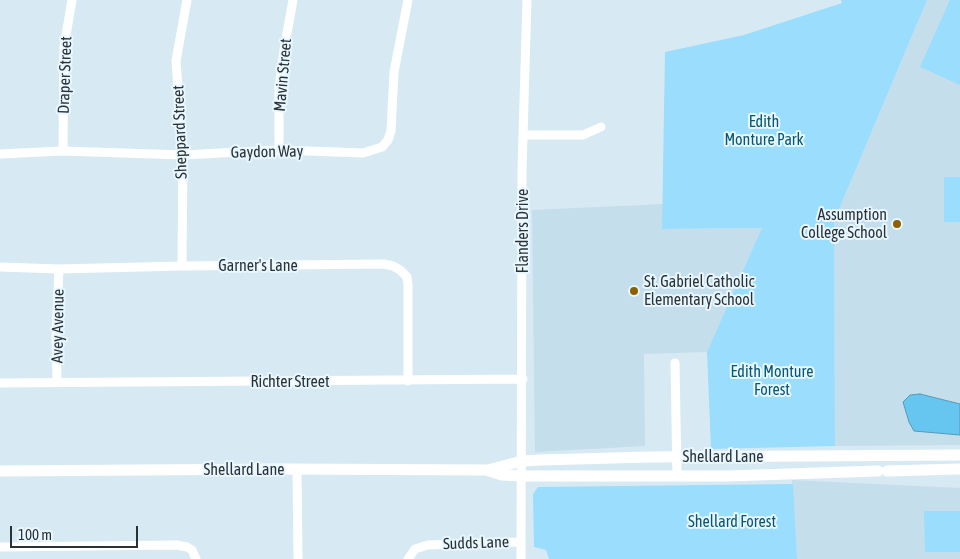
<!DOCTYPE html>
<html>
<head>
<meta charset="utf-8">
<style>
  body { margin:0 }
  #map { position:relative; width:960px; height:559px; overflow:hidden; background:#d7eaf4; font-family:"Asap Condensed",sans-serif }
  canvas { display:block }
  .scale { position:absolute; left:10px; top:526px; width:128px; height:22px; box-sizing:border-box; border:2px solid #2b3236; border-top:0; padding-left:6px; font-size:15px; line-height:18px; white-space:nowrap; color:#2b3236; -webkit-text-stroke:4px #e8f7ff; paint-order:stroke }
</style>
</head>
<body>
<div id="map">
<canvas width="960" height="559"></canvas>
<div class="scale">100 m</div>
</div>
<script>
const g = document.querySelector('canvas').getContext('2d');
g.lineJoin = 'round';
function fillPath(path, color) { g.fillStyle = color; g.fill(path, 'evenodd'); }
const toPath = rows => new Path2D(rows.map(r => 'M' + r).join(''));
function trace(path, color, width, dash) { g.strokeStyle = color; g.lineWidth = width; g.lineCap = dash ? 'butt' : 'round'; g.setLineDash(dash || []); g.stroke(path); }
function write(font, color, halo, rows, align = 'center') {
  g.font = font + ' "Asap Condensed",sans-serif'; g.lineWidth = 4; g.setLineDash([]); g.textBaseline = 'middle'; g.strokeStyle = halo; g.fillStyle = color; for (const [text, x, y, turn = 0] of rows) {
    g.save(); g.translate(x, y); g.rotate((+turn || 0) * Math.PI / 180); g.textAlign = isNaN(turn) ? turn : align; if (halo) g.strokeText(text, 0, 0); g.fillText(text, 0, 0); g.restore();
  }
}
fillPath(toPath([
  [927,0,960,0,960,445,835,446,834,221],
  [663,204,663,229,763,228,707,352,644,354,645,446,535,452,532,210],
  [792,480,960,488,960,559,797,559]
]), '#c4deeb');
fillPath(toPath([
  [841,0,927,0,834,221,835,446,711,449,707,352,762,228,662,229,665,52,744,35,842,3],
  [950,0,960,0,960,85,920,67],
  [944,177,960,177,960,222,944,222],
  [793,484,797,559,549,559,546,550,534,547,533,494,538,487],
  [924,511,960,511,960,552,925,552]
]), '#9bddfd');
const water = toPath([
  [920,394,960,404,960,435,914,431,909,422,903,402,910,395,920,394]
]);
fillPath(water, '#67c6f0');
trace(water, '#559ab8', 1);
trace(toPath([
  [523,135,583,135,601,127],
  [279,150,279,87,284,50,293,0],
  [63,151,64,47,72,0],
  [0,154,63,151,183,155,279,150,363,153,382,147,388,140,391,131,394,72,408,0],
  [182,266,183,155,176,61,187,0],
  [0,267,59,269,182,266,384,264,393,266,400,270,407,277,408,285,408,381],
  [675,363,677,476],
  [57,382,56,337,59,269],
  [0,383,523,379],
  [297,469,298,559],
  [0,547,177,545,187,547,192,550,196,559],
  [408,559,415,549,428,545,521,542],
  [521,559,522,170,527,0]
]), '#fff', 9);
trace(toPath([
  [0,471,281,469,488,470,522,461,541,460,649,457,960,455],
  [489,471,502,475,522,476,727,476,878,471],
  [887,471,960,469]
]), '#fff', 11);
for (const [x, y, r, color] of [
  [897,224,5,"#8b6102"],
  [634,291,5,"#8b6102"]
]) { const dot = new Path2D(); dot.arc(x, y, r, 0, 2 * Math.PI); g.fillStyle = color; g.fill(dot); trace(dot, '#e8f7ff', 2); }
write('16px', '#2b3236', '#e8f7ff', [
  ["Draper Street",65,75,-88],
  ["Mavin Street",283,75,-85],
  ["Sheppard Street",180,132,-92],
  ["Gaydon Way",267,152,-1],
  ["Flanders Drive",523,231,-90],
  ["Garner's Lane",258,266],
  ["Avey Avenue",58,326,-89],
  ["Richter Street",290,382],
  ["Shellard Lane",723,457],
  ["Shellard Lane",244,470],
  ["Sudds Lane",476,543,-2]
]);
write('16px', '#055773', '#e8f7ff', [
  ["Edith",764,122],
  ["Monture Park",764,140],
  ["Edith Monture",772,372],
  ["Forest",772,390],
  ["Shellard Forest",732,522]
]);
write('16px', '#2b3236', '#e8f7ff', [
  ["Assumption",887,215],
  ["College School",887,233],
  ["St. Gabriel Catholic",644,282,"left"],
  ["Elementary School",644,300,"left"]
], 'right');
</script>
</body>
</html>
